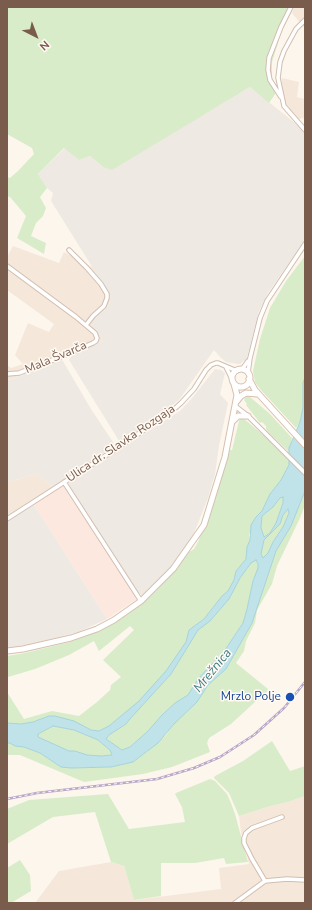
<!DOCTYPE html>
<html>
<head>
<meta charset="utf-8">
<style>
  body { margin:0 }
  #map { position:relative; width:312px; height:910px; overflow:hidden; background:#fdf6ec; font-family:"Nunito Sans",sans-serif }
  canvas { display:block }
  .frame { position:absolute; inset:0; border:8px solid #7a5c4d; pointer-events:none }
  .north { position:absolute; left:16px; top:16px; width:40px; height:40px; -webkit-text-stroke:3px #fffaf3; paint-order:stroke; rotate:138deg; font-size:11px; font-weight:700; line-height:16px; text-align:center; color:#7a5c4d }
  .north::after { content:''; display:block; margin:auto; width:14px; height:18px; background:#7a5c4d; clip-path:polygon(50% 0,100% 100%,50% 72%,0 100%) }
</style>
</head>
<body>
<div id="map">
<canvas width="312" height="910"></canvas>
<div class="frame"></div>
<div class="north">N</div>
</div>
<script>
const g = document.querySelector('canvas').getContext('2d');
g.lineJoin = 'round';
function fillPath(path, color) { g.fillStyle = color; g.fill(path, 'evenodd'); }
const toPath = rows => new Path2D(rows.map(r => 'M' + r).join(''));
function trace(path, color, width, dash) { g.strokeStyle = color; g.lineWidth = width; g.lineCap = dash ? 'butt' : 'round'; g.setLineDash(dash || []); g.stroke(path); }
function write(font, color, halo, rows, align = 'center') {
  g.font = font + ' "Nunito Sans",sans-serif'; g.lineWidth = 3; g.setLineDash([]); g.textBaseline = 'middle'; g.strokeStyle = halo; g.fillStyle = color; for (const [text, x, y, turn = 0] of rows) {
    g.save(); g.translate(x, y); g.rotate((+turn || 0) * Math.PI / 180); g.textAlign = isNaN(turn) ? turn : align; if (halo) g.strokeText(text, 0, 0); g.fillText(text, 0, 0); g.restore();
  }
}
fillPath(toPath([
  [294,7,305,7,305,29,292,13],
  [282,78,299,82,297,97,305,99,305,119,301,118,299,120,287,108,283,99,281,90],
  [13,246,59,263,64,252,94,268,111,297,111,301,107,307,96,317,103,341,16,378,7,380,7,365,11,368,23,364,15,355,28,323,49,332,54,324,7,290,7,257],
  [37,474,53,487,7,516,7,482],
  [305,796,305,903,35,903,59,871,111,862,124,866,134,900,221,889,219,868,249,864,241,832,239,816,271,806,288,802]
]), '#f5e8da');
fillPath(toPath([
  [63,485,113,561,137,599,107,619,34,505]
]), '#fde8e0');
fillPath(toPath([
  [250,87,300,127,305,132,305,240,268,293,259,311,246,361,243,361,241,364,238,364,226,362,220,357,214,350,179,400,121,444,69,360,72,354,103,341,101,335,91,325,96,317,107,307,111,301,111,297,51,201,53,193,47,188,38,174,65,148,79,160,90,156,103,167,203,115],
  [61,359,63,361,91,409,113,442,114,446,53,487,37,474,7,482,7,380,16,378],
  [215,369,221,370,225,373,220,394,228,403,219,446,215,474,208,498,194,533,180,556,170,568,142,595,137,592,71,488,69,484,70,481,180,411,193,397],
  [34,505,107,619,78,632,44,641,7,649,7,522]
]), '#efe9e4');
fillPath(toPath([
  [7,7,294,7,283,27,272,62,272,78,278,90,269,103,250,87,112,170,103,167,90,156,79,160,64,148,38,174,47,188,40,197,46,208,43,216,36,223,31,236,46,243,44,254,17,238,26,216,10,197,7,196,7,177,10,178,18,171,34,154,32,148,7,134],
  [305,256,305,377,303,383,303,408,300,422,296,428,260,389,255,382,253,371,260,339,270,308,286,281],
  [246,396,250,397,270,414,292,438,289,452,268,432,266,429,266,426,262,422,260,423,246,405,247,404,244,400],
  [241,418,243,418,274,444,289,459,289,465,281,480,270,494,262,511,256,517,249,535,250,540,247,547,246,559,236,571,234,580,228,591,222,596,204,619,189,630,186,642,184,646,166,671,152,688,134,706,109,726,99,731,91,730,55,716,49,716,33,722,21,724,7,723,7,692,24,719,52,711,79,716,97,702,110,690,111,685,121,677,103,660,134,630,130,626,99,651,94,641,69,655,35,669,8,677,7,679,7,656,25,653,70,642,95,633,125,616,152,595,173,573,189,552,194,549,199,540,201,531,209,515,230,450,232,450,239,421],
  [305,491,305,505,300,518,277,566,272,584,257,610,255,623,246,641,244,651,236,663,268,689,265,695,255,702,231,724,209,738,207,743,210,752,172,767,143,774,84,782,20,755,7,755,7,743,10,743,15,746,24,747,40,753,61,767,92,768,111,767,133,762,147,752,166,735,174,724,197,702,208,685,226,669,252,623,276,551,291,526],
  [283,497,283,503,276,523,270,533,264,537,261,528,262,516,273,507,280,498],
  [288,508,289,513,283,527,273,542,268,553,263,558,261,554,264,540,280,524,283,515],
  [256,560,259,568,253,581,247,609,243,623,221,656,208,668,198,679,188,695,175,703,162,715,148,731,130,747,122,750,106,739,109,735,126,724,129,720,171,674,198,629,210,621,229,599,240,578,251,563],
  [53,726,74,730,98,740,110,750,112,755,101,756,87,755,75,751,69,751,38,737,38,734],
  [272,741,290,771,305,766,305,796,288,802,271,806,239,816,229,793,214,778,215,776,243,761],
  [210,779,215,781,227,794,231,803,235,814,248,862,226,864,224,858,195,863,161,863,161,896,134,900,124,866,111,862,95,812,53,817,7,844,7,809,29,800,108,794,129,829,185,822,182,807,175,794,176,793],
  [20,860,30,875,31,891,11,903,7,903,7,868]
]), '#d8ecc9');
const water = toPath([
  [305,377,305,491,291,526,276,551,252,623,226,669,208,685,197,702,174,724,158,743,133,762,111,767,71,768,61,767,40,753,24,747,15,746,10,743,7,743,7,723,21,724,33,722,49,716,55,716,74,721,91,730,99,731,109,726,139,701,166,671,186,642,189,630,204,619,222,596,228,591,234,580,236,571,246,559,247,547,250,540,251,525,256,517,262,511,270,494,281,480,289,465,289,448,300,422,303,408,303,383,305,377],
  [283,497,283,503,276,523,270,533,264,537,261,528,262,516,273,507,280,498,283,497],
  [288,509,289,513,283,527,273,542,268,553,263,558,261,554,264,540,280,524,283,515,288,509],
  [256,560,258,564,258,568,253,581,247,609,243,623,221,656,208,668,198,679,188,695,175,703,162,715,148,731,130,747,122,750,106,739,109,735,126,724,129,720,171,674,198,630,210,621,229,599,240,578,251,563,256,560],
  [53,726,74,730,98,740,110,750,112,755,101,756,87,755,75,751,69,751,38,737,38,734,53,726]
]);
fillPath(water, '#bfe3e8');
trace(water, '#a5d3da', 1);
const street = toPath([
  [305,20,296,29,284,51,280,62,278,78,284,106,305,130],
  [281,97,270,80,268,70,269,58,281,27,291,7],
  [69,250,87,268,101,284,107,294,107,298,104,306,93,316,86,325],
  [7,266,76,317,95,333,97,338,96,341,93,343,63,356,19,373,7,374],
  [226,367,232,379],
  [239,370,243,368,248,361],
  [248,373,250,358,260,318,267,301,305,244],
  [235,406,248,416,305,473],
  [64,482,141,601],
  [7,519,119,447,172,411,181,403,194,389,206,370,211,365,216,363,218,363,237,371],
  [265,881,252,859,244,843,244,838,246,833,252,828,282,817],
  [235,903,265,881,287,879,305,880]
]);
const secondary = toPath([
  '232 378a9 9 0 1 1 18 0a9 9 0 1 1-18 0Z',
  [249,379,255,390,305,445],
  [237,401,241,396,246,393,257,394],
  [233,421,238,416,248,416],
  [7,651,23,649,71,638,97,629,114,620,141,601,173,569,204,525,225,457,237,395,234,384]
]);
trace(street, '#d1beb0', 5.5);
trace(secondary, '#d6c0b0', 7);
trace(street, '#fff', 3.5);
trace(secondary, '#fff', 5);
const rail = toPath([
  [7,799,37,793,157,779,194,768,220,757,254,735,284,708,305,682]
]);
trace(rail, '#b9a8c9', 2.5);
trace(rail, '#fffaf3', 1, [3]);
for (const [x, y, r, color] of [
  [290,697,5,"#1a4fb4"]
]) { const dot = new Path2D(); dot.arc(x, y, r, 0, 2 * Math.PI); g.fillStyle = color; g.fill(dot); trace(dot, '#fffaf3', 1.5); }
write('12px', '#7a5c4d', '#fffaf3', [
  ["Mala Švarča",56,358,-23],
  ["Ulica dr. Slavka Rozgaja",121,444,-34]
]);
write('12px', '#164399', '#fffaf3', [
  ["Mrzlo Polje",281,697]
], 'right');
write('italic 13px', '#437c86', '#fffaf3', [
  ["Mrežnica",213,671,-51]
]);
</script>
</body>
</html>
